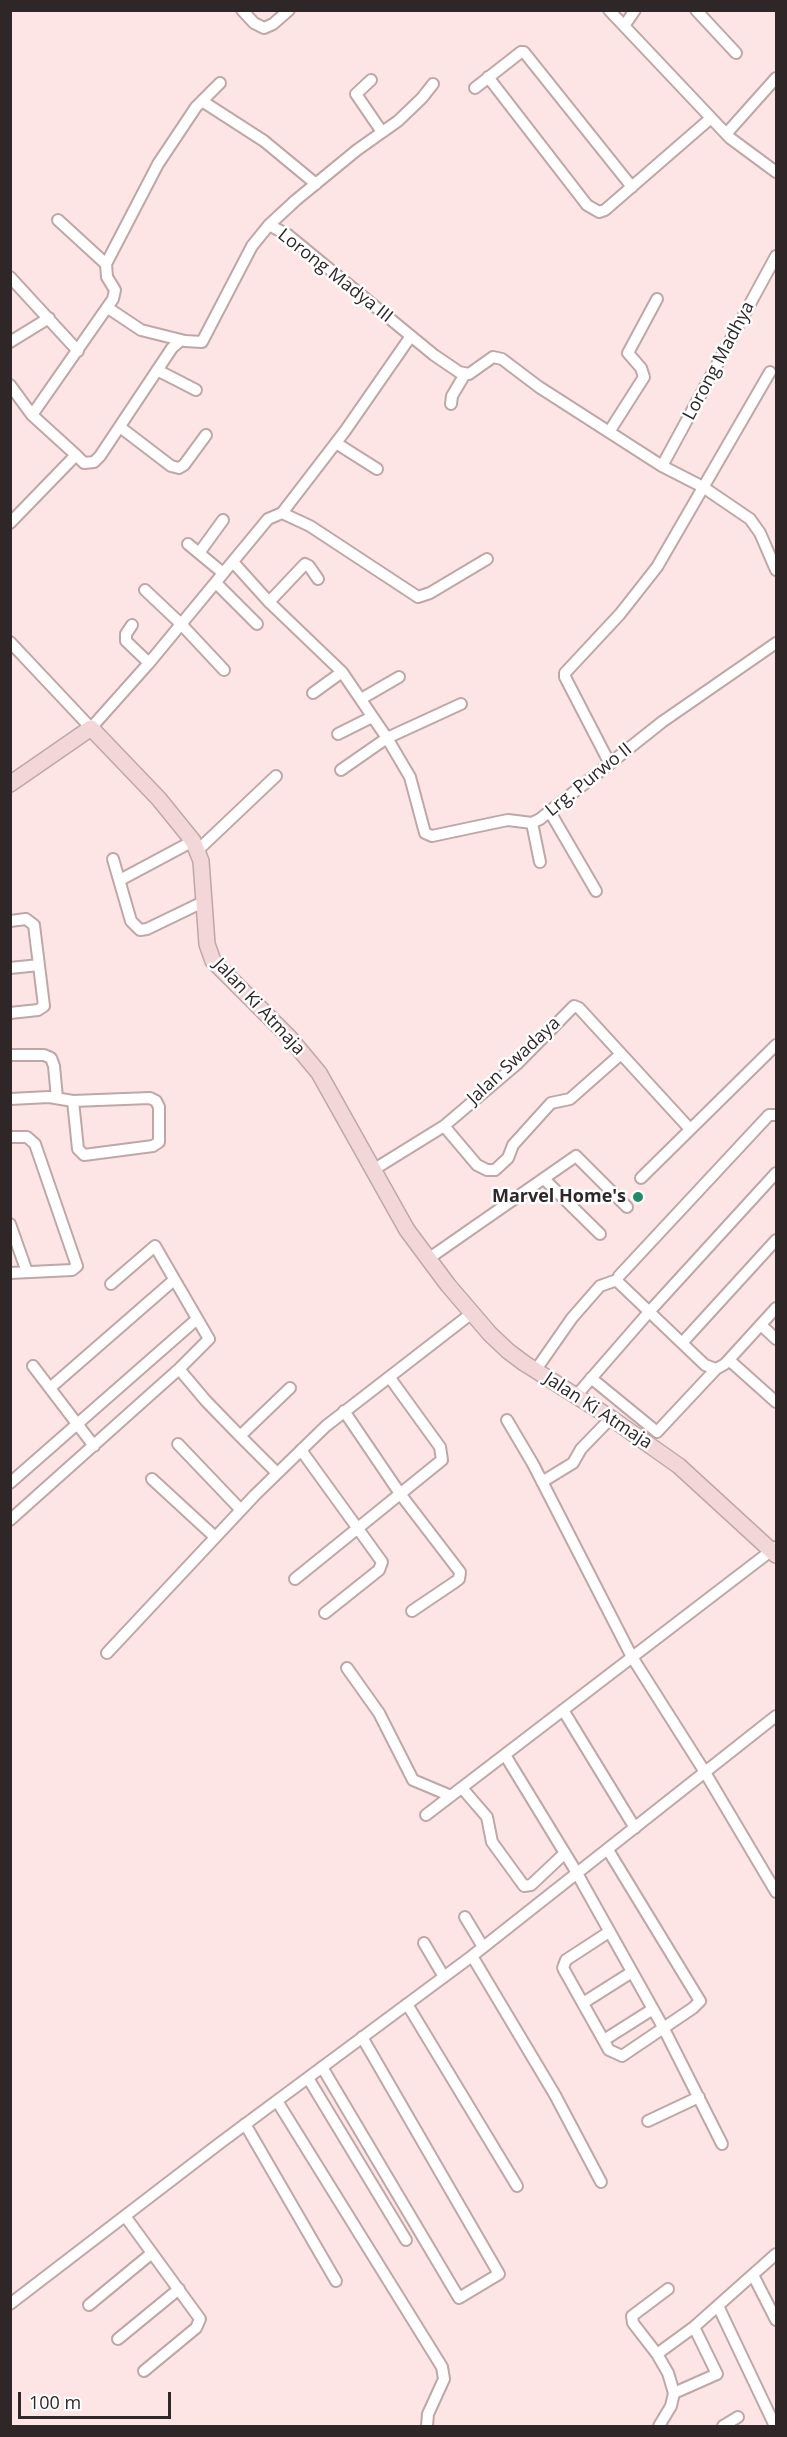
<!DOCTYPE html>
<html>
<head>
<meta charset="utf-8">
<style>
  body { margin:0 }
  #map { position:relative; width:787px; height:2437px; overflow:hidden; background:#fde4e5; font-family:"Open Sans",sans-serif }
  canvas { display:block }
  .frame { position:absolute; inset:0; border:12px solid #2f2627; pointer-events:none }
  .scale { position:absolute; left:18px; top:2392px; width:153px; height:27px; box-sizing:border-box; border:3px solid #2f2627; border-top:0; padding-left:8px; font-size:18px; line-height:21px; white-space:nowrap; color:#2f2627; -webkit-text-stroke:4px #fff; paint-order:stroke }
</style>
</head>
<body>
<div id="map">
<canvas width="787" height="2437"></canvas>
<div class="frame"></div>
<div class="scale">100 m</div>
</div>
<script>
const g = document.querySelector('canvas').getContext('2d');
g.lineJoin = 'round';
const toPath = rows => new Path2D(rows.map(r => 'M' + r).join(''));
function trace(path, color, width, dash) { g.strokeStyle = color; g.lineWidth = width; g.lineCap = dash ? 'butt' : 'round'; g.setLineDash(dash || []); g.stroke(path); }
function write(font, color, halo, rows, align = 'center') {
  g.font = font + ' "Open Sans",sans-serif'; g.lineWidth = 5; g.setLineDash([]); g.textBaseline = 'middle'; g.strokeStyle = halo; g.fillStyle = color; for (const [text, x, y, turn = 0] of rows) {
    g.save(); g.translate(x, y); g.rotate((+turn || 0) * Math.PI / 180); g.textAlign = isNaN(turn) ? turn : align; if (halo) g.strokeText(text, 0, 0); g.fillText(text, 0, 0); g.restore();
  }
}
const street = toPath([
  [242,10,254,23,264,28,273,24,289,10],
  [609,10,730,138,776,172],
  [696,10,736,53],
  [624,26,635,10],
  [488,77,587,205,599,212,605,210,711,118],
  [371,80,356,94,382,132],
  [475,88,521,52,524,52,632,187],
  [202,101,264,141,316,184],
  [726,134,776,78],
  [58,220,106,264],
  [269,225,296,200,357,150,398,121,422,98,433,84],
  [10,277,78,351],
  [108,308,141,330,185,341,202,342,252,246,269,225,288,235,434,355,459,372,469,374,493,357,502,359,539,387,662,466,703,487,750,519,760,533,776,570],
  [10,342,49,318],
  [157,370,196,390],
  [10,385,32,415,76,455],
  [451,404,452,396,465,374],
  [32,415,113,299,115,290,107,277,106,264,158,164,196,107,220,83],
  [120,427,171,466,179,468,184,465,206,435],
  [609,432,644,377,641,368,628,353,657,299],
  [336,443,377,469],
  [662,466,776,256],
  [282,513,310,526,418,597,430,593,487,559],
  [282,513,345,431,411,336],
  [10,523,76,455,84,463,94,462,100,456,172,348,181,340],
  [188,544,223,573],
  [199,553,223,520],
  [233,562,269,602,342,672,387,738,410,777,425,833,432,836,498,822,508,820,532,823,540,819,662,722,776,643],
  [216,583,257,624],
  [145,590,181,624,224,670],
  [269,602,305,564,309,566,318,579],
  [132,625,126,634,126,641,149,663],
  [10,642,91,728,149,663,268,519,282,513],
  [313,693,342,672],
  [361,699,399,677],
  [338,734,372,717],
  [610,764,565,677,565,673,620,614,657,567,770,372],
  [341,770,387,738,461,704],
  [550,812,596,891],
  [532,823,540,862],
  [198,850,276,776],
  [113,859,131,921,140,930,147,929,203,902],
  [120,880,193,841],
  [10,921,26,919,34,925,44,1006,38,1010,10,1013],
  [10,968,39,965],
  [10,1055,44,1055,51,1058,54,1066,57,1098],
  [10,1099,49,1097,73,1101,150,1098,156,1101,159,1107,159,1142,153,1146,84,1155,78,1149,73,1101],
  [776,1115,769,1115,619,1276,617,1281,705,1365,716,1369,725,1364,776,1308],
  [444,1126,477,1165,487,1170,495,1170,508,1158,513,1145,551,1103,570,1099,621,1054],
  [10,1137,27,1137,35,1144,77,1266,72,1270,10,1273],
  [373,1170,444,1126,517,1064,574,1006,579,1008,690,1129],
  [641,1178,776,1045],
  [544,1179,600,1234],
  [10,1224,27,1272],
  [428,1259,576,1156,627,1207],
  [111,1284,155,1246,209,1339,179,1369,206,1401,240,1436],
  [761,1325,776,1339],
  [682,1343,776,1240],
  [729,1360,776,1402],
  [33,1366,94,1446],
  [535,1371,572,1318,600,1286,617,1280],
  [591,1378,657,1432,716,1369],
  [50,1388,174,1280],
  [575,1397,649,1312,776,1173],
  [344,1411,401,1495,460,1572,459,1579,455,1582,412,1611],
  [507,1420,533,1464,632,1657,703,1769,776,1892],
  [178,1444,241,1510],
  [301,1450,382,1562,379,1570,325,1613],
  [277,1473,240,1436,290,1388],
  [152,1479,215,1537],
  [542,1482,573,1463,581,1449,611,1418],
  [10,1483,197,1319],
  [10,1520,179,1369],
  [295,1579,442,1460,440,1447,390,1378],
  [107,1653,255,1495,326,1426,472,1313],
  [347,1668,379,1713,413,1780,451,1796],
  [563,1710,635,1828],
  [505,1755,574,1868,663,2027,722,2144],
  [462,1788,487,1817,492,1842,524,1886,531,1885,565,1853],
  [426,1815,776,1547],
  [608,1850,700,2001,693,2008,622,2056,609,2050,563,1968,566,1960,609,1932],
  [465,1917,483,1947],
  [424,1943,444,1977],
  [472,1956,555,2095,601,2182],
  [583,2003,632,1972],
  [407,2004,517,2186],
  [604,2040,653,2009],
  [322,2067,459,2298,499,2274,362,2037],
  [308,2078,406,2240],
  [277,2101,442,2367,444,2379,428,2414,427,2426],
  [648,2121,699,2097],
  [245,2124,336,2281],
  [125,2216,200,2319,196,2328,144,2371],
  [753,2275,776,2320],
  [10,2304,220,2143,472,1956,776,1716],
  [89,2305,152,2253],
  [718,2306,775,2426],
  [118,2339,179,2289],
  [657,2354,633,2323,632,2316,668,2289],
  [674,2393,717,2374,694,2327],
  [659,2426,671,2406,674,2393,668,2373,657,2354,694,2327,776,2254],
  [723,2426,738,2417]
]);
const secondary = toPath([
  [10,784,91,728,159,799,193,841,201,861,207,944,213,961,289,1037,319,1073,407,1230,448,1285,490,1334,508,1351,524,1363,611,1418,679,1466,776,1555]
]);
trace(street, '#bfa7a8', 14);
trace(secondary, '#bfa7a8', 18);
trace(street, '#fff', 10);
trace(secondary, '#f3d6d8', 15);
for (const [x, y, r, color] of [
  [638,1197,6,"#218b69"]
]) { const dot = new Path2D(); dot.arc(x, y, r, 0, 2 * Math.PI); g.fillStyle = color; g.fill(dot); trace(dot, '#fff', 2); }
write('18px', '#2f2627', '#fff', [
  ["Lorong Madya III",335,276,38],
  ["Lorong Madhya",719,361,-62],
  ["Lrg. Purwo II",589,780,-39],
  ["Jalan Ki Atmaja",259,1007,47],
  ["Jalan Swadaya",514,1061,-43],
  ["Jalan Ki Atmaja",598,1411,33]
]);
write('bold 18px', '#2f2627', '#fff', [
  ["Marvel Home's",626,1197]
], 'right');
</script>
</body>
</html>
